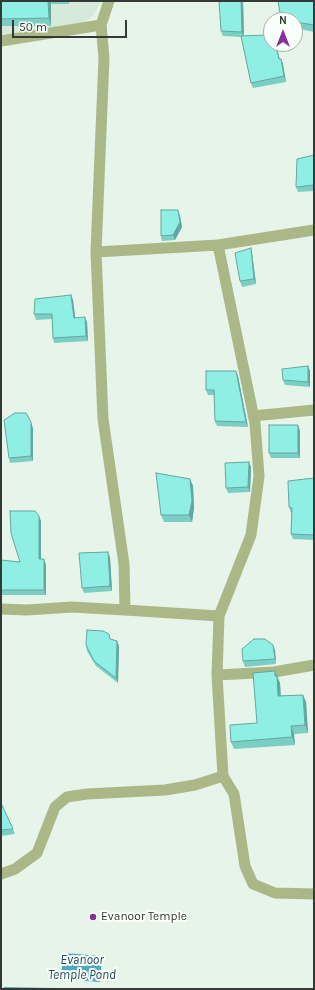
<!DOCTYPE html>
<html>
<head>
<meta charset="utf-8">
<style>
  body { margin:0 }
  #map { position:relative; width:315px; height:990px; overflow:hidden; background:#e6f4e9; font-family:Karla,sans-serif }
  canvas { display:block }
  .frame { position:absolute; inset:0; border:2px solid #343935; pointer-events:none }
  .north { position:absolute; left:263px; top:12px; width:40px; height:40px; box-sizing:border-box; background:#f9fffa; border:1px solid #aab0ab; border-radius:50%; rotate:0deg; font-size:11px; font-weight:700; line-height:16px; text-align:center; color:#343935 }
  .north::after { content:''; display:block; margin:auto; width:14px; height:18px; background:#882f9c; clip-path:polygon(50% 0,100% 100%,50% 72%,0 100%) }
  .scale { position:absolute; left:12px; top:20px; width:115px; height:18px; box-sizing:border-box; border:2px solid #343935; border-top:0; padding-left:5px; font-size:12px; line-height:14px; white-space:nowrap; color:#343935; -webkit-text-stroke:3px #f9fffa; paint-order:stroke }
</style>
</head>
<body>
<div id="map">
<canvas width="315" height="990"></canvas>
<div class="frame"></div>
<div class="north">N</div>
<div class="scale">50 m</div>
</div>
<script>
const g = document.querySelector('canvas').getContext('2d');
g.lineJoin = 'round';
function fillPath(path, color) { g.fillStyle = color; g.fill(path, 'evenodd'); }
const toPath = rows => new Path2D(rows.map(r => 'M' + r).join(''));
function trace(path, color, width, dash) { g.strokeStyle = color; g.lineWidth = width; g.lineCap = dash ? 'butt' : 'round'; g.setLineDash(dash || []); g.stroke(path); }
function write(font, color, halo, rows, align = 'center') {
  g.font = font + ' Karla,sans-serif'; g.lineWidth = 4; g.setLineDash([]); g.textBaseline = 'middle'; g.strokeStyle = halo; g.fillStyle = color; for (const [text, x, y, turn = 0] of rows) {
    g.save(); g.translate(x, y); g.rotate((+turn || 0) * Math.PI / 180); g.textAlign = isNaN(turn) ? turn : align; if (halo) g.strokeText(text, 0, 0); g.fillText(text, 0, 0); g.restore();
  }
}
fillPath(toPath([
  [1,1,101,1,94,15,78,27,1,39]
]), '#d5eada');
fillPath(toPath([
  [63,953,102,956,100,982,61,979],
  [4,987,52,988,54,989,3,989]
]), '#50a9c3');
trace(toPath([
  [109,1,101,25,104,58,96,252,103,419,124,564,125,610,219,616,217,675],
  [1,41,101,25],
  [218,245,255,423,259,476,251,535,219,616],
  [96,252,218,245,314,230],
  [253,416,314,410],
  [1,609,27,610,72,607,125,610],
  [223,776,234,794,245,866,253,884,275,893,314,894],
  [1,874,15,869,37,853,55,807,67,797,87,794,165,790,195,785,223,776,217,675,274,672,314,665]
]), '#aab786', 11);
fillPath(toPath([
  [1,1,69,1,69,4,51,4,51,26,1,26],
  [243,1,244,36,269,40,270,45,278,52,280,59,281,59,283,64,286,82,253,88,251,83,241,37,223,36,221,31],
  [278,1,314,1,314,32,295,28,295,20,281,20],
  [314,155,314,191,298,192,296,187],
  [180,216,182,227,175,240,162,241,161,236],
  [251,248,252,253,256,284,242,287,240,281],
  [71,295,73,300,75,318,87,322,88,341,54,343,53,338,52,319,36,320,34,314],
  [308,366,310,371,310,387,285,385,283,380],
  [238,376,248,427,217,426,215,421,214,395,208,395,206,390],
  [33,428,33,461,10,463,9,458],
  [300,431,300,458,271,458,269,453],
  [251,467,250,492,228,493,226,488],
  [314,478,314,540,293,539,291,534,292,513,291,513,289,507],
  [190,479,193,486,194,508,192,522,164,522,161,515],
  [41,521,41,559,46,565,46,595,1,595,1,560,20,562],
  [110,557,112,591,84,593,82,588],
  [111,639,117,641,119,646,118,683,96,666,87,651,86,645],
  [275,650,276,664,245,667,243,661],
  [277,676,280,683,281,696,303,695,306,702,308,733,294,734,295,745,234,749,231,742,257,723],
  [1,805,13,829,15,834,1,836]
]), '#7bcec4');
fillPath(toPath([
  [48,1,50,1,51,4,51,26,49,18],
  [241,1,243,1,244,37,242,32],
  [281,59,283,64,286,82,284,76],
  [178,210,180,216,182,227,175,240,173,235],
  [251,248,252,253,256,284,254,279],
  [71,295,73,300,76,323,74,318],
  [85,317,87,322,88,341,86,336],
  [308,366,310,371,310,387,308,382],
  [236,371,238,376,248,427,246,422],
  [31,422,33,428,33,461,31,456],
  [298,425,300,431,300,458,298,453],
  [249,462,251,467,250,492,248,487],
  [190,479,193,486,194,508,192,522,189,515],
  [39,516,41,521,41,565,39,559],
  [108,552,110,557,112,591,110,586],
  [44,559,46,565,46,595,44,590],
  [117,641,119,646,118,683,116,678],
  [273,645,275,650,276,664,275,659],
  [275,671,280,683,281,703,278,696],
  [303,695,306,702,308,733,305,725],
  [291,726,294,734,295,745,292,737]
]), '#64a7a0');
const building = toPath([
  [1,1,48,1,49,18,1,19,1,1],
  [219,1,241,1,242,32,221,31,219,1],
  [278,1,314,1,314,25,295,22,295,20,285,20,281,19,278,1],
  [267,35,270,45,276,47,279,59,281,59,284,76,251,83,241,36,267,35],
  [314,155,314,185,296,187,297,159,314,155],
  [161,210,178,210,180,222,173,235,161,236,161,210],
  [251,248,254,279,240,281,235,253,251,248],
  [71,295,74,318,85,317,86,336,53,338,52,314,34,314,35,299,71,295],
  [308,366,308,382,283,380,282,369,308,366],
  [206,371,236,371,246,422,215,421,214,390,206,390,206,371],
  [15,413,26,413,31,422,31,456,9,458,4,420,15,413],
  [269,425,298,425,298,453,269,453,269,425],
  [249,462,248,487,226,488,225,463,249,462],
  [156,473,190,479,192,501,189,515,161,515,156,473],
  [314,478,314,535,291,534,292,508,289,507,288,481,314,478],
  [10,511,35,511,39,516,39,559,44,559,44,590,1,590,1,560,20,562,11,533,10,511],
  [108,552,110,586,82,588,79,553,108,552],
  [87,630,103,631,109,634,110,639,117,641,116,678,94,661,86,645,87,630],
  [254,639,265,639,273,645,275,659,243,661,242,649,254,639],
  [275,671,275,676,277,676,278,696,303,695,305,725,291,726,292,737,231,742,230,725,257,723,253,673,275,671],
  [1,805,2,805,13,829,1,830,1,805]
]);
fillPath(building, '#8fefe4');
trace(building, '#64a7a0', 1);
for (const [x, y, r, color] of [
  [93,917,4,"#882f9c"]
]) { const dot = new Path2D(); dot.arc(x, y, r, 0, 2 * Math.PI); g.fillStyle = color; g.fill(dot); trace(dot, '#f9fffa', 1.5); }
write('12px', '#343935', '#f9fffa', [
  ["Evanoor Temple",101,917]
], 'left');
write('italic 13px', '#214954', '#f9fffa', [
  ["Evanoor",82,960],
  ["Temple Pond",82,975]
]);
</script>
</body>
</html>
